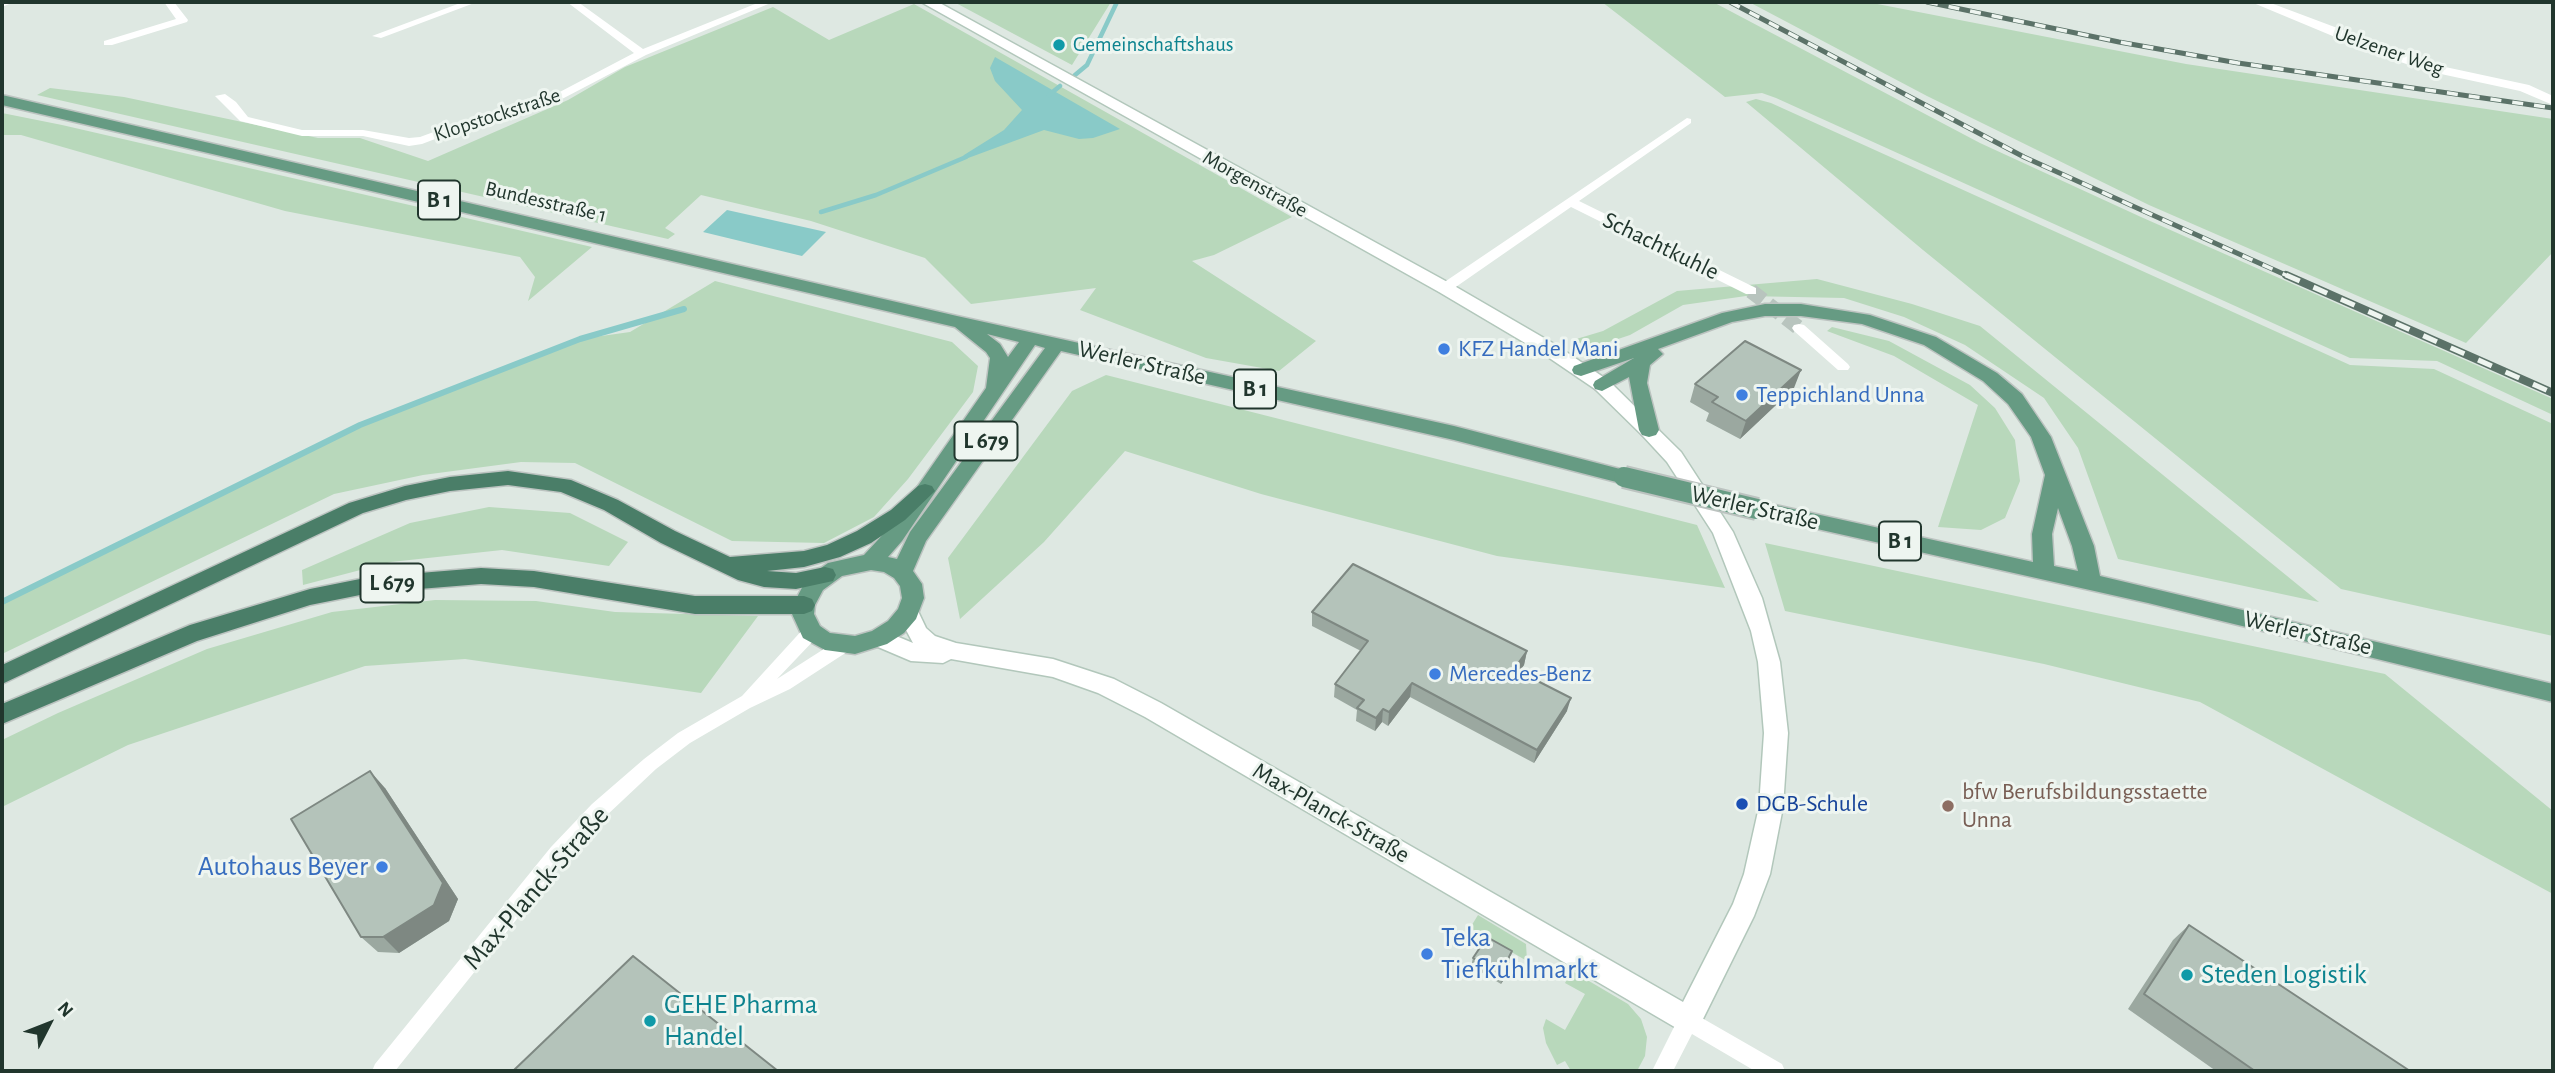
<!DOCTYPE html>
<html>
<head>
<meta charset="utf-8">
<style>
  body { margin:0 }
  #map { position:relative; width:2555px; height:1073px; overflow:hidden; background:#dee8e2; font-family:"Alegreya Sans",sans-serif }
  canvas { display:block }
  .frame { position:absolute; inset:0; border:4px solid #21362d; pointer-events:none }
  .north { position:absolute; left:14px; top:989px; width:70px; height:70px; -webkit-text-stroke:5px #eef5f0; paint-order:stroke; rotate:48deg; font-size:19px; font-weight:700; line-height:28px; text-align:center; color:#21362d }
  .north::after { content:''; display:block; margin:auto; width:24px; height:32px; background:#21362d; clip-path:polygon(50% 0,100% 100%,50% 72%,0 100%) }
</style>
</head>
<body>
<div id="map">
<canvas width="2555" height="1073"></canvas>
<div class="frame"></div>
<div class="north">N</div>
</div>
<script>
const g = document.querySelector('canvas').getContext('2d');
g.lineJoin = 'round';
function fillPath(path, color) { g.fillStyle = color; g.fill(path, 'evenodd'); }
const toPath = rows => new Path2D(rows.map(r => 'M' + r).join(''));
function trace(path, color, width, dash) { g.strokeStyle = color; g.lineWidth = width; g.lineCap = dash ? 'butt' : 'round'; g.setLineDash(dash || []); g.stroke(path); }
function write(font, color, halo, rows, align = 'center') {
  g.font = font + ' "Alegreya Sans",sans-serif'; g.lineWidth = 6; g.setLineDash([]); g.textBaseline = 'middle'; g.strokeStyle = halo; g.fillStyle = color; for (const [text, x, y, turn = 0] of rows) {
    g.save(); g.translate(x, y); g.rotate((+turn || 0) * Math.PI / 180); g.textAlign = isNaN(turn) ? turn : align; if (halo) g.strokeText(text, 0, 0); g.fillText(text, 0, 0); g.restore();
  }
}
fillPath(toPath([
  [954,2,1111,2,1072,65],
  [1602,2,1713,2,1980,143,2141,217,2553,399,2553,415,2437,361,2350,358,1776,98,1762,93,1725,97],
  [1749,2,1867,2,2186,64,2553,119,2553,252,2466,343,2149,205,1927,96],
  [914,4,1292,217,1214,255,1192,261,1316,341,1279,371,1206,358,1080,310,1096,288,971,304,925,258,811,221,701,195,665,228,675,234,668,239,37,95,50,88,124,97,318,138,360,138,428,161,568,100,625,67,773,7,829,40],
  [1756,99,1771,103,2350,365,2434,369,2553,424,2553,636,2341,589,1923,250,1746,102],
  [2,113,62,125,592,247,528,301,535,277,520,257,285,211,21,135,2,135],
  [1817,279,1912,304,1980,326,2319,602,2118,559,2078,448,2044,398,1965,345,1904,317,1844,298,1746,296,1683,305,1630,335,1591,348,1573,340,1603,331,1677,291],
  [715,281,952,342,978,366,973,392,908,479,874,517,824,543,732,541,575,463,521,462,423,475,334,494,2,654,2,602,360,425,580,339,630,332],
  [1832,327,1889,341,1970,385,1995,408,2015,440,2020,481,2005,518,1981,530,1938,527,1978,405,1894,356,1827,331],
  [1106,375,1697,525,1725,588,1497,556,1261,494,1125,451,1044,542,960,619,948,558,1072,391],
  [489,507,570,513,628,542,609,566,502,550,391,562,303,585,302,570,410,523],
  [1765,543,2385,674,2553,811,2553,894,2200,702,2044,664,1785,611],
  [435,600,536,601,615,612,758,616,701,693,465,659,365,666,128,745,2,807,2,740,58,713,207,649,332,612],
  [1478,915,1526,944,1527,961,1470,928],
  [1572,971,1628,1004,1641,1019,1647,1037,1645,1056,1637,1071,1571,1071,1565,1061,1557,1065,1546,1043,1543,1028,1546,1019,1565,1030,1585,994,1565,983]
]), '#b8d8bb');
fillPath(toPath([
  [995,57,1120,129,1093,138,1079,139,1044,130,960,161,964,155,1004,130,1022,110,995,81,990,68],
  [727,210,826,232,802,256,703,232]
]), '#89cac8');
trace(toPath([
  [1075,75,1087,65,1117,2],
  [1049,95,1060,86],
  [821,212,876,195,966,157]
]), '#89cac8', 4.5);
trace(toPath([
  [2,602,360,425,580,339,684,309]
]), '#89cac8', 6);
trace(toPath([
  [1751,291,1799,328]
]), '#b8c4be', 15, [15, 7]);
const secondary = toPath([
  [921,2,938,2,1451,284,1556,345,1609,381,1681,452,1733,532,1762,598,1780,662,1788,733,1783,807,1770,874,1754,916,1698,1029,1688,1033,1678,1029,1145,717,1098,693,1053,677,951,659,943,663,911,661,871,644,868,638,871,632,879,629,913,643,897,613,900,607,908,604,916,607,926,628,935,636,956,643,1053,659,1114,679,1161,703,1683,1002,1733,904,1744,874,1759,807,1764,733,1758,662,1751,631,1713,533,1667,462,1642,435,1595,389,1542,353,1439,292,921,2]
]);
const primary = toPath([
  [2,95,957,316,1454,426,1624,470,1631,472,1634,477,1631,482,1624,484,1454,440,1061,351,926,541,913,571,922,584,924,598,916,619,904,633,887,644,855,654,825,650,803,638,792,614,793,605,807,578,828,563,864,555,888,529,986,388,990,358,986,352,955,327,2,105,2,95],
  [987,334,1019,342,1008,357,1000,344,987,334],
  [1035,345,1045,348,910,532,897,559,888,557,902,541,1035,345],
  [871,570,884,572,894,578,900,586,902,598,898,609,888,621,872,631,855,636,830,633,820,626,814,614,815,605,823,590,842,576,871,570],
  [1765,304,1801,304,1870,315,1936,337,1997,373,2022,394,2051,437,2094,546,2100,576,2553,684,2553,702,2148,603,1750,514,1747,509,1750,504,1757,501,2033,562,2032,534,2045,475,2031,437,2008,404,1983,381,1924,345,1862,324,1801,316,1765,316,1732,322,1658,349,1663,354,1650,365,1647,383,1659,430,1656,435,1649,437,1642,435,1639,430,1629,377,1602,391,1595,389,1593,385,1595,381,1634,358,1581,376,1574,374,1572,370,1574,366,1722,313,1765,304],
  [2058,508,2072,546,2078,571,2054,566,2052,534,2058,508]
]);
const trunk = toPath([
  [508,471,571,480,618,500,675,531,730,557,804,551,827,545,857,531,891,510,918,486,925,484,932,486,935,491,905,520,871,543,840,557,804,567,767,571,796,573,825,567,833,569,836,575,833,581,796,589,764,587,738,580,661,543,604,510,561,492,508,485,450,491,406,500,363,513,2,684,2,665,349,503,405,486,450,477,508,471],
  [481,568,534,571,695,596,804,596,812,599,815,605,812,611,804,614,695,614,534,587,481,584,370,593,310,605,197,641,2,724,2,704,190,625,310,589,370,577,481,568]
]);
trace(secondary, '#b2c7bb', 3);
trace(primary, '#bcc3c0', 3);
trace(trunk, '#bcc3c0', 3);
fillPath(toPath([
  [2,2,14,2,2,7,2,2],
  [164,2,174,2,188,20,187,22,112,45,104,45,104,41,176,19,164,2],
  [463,2,477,2,381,38,372,36,463,2],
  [567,2,578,2,643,49,760,2,773,2,646,55,562,99,477,123,422,144,409,146,363,136,302,136,240,121,215,96,225,94,236,102,248,117,302,130,363,130,409,138,420,137,469,119,554,95,634,53,567,2],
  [1687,118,1691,119,1691,123,1579,201,1756,288,1756,294,1746,294,1571,207,1450,291,1440,291,1440,285,1687,118],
  [1799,324,1804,325,1848,364,1850,367,1848,370,1838,370,1794,331,1792,328,1794,325,1799,324],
  [811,625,817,627,819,632,817,637,777,679,838,640,850,640,852,645,850,650,790,689,750,708,690,743,656,769,606,816,565,859,395,1071,372,1071,375,1064,551,847,592,804,644,759,678,733,742,696,805,627,811,625],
  [1688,1010,1782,1064,1785,1071,1755,1071,1692,1034,1673,1071,1652,1071,1681,1013,1688,1010]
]), '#fff');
fillPath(toPath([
  [2251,2,2268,2,2436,65,2529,85,2553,96,2553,105,2520,91,2427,71,2371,52,2251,2]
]), '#fff');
fillPath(secondary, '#fff');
fillPath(primary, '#669b83');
fillPath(trunk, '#4a7e68');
const railFar1 = toPath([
  [1730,2,2024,157,2290,277],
  [1927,2,2119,42,2238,63,2553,108]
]);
const rail = toPath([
  [2286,275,2553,393]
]);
trace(railFar1, '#5b7268', 5);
trace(rail, '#5b7268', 8);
trace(railFar1, '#eef5f0', 3.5, [11]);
trace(rail, '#eef5f0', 5, [15]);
const primaryBridge = toPath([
  [1624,477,1757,509]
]);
trace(primaryBridge, '#bcc3c0', 24, []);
trace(primaryBridge, '#669b83', 20);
fillPath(toPath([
  [1695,384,1794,388,1740,439,1706,421,1709,413,1690,402],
  [1312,612,1527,651,1524,665,1519,672,1567,711,1534,763,1410,697,1388,726,1382,722,1375,731,1356,721,1357,710,1334,697,1335,684,1361,651,1312,626],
  [385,788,458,899,449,921,399,953,378,952,361,937],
  [2189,925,2410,1071,2216,1071,2128,1009,2173,940],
  [1473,958,1511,958,1514,960,1512,967,1501,984,1471,966]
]), '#9ba8a0');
fillPath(toPath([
  [1801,370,1794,388,1740,439,1746,421],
  [1527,651,1524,665,1511,683,1514,669],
  [1412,683,1410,697,1388,726,1389,712],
  [1571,698,1567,711,1534,763,1537,750],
  [1383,709,1382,722,1375,731,1376,718],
  [370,771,385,788,458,899,449,921,399,953,383,937],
  [1514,960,1512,967,1501,984,1503,977]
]), '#7e8882');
const building = toPath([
  [1745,341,1801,370,1746,421,1712,402,1718,397,1695,384,1745,341],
  [1353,564,1527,651,1514,669,1571,698,1537,750,1412,683,1389,712,1383,709,1376,718,1357,708,1364,700,1335,684,1368,641,1312,612,1353,564],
  [370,771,443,883,434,905,383,937,361,937,291,819,370,771],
  [2189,925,2410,1071,2255,1071,2144,994,2189,925],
  [1487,937,1512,951,1509,957,1514,960,1503,977,1473,958,1487,937],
  [633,956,778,1071,513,1071,633,956]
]);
fillPath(building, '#b4c3ba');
trace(building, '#7e8882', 2);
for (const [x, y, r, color] of [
  [1059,45,7,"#0f9aa8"],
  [1444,349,7,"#3f7fe0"],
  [1742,395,7,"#3f7fe0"],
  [1435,674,7,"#3f7fe0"],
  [1742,804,7,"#1a4fb4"],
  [1948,806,7,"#8d6e63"],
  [382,867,7,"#3f7fe0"],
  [1427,954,7,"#3f7fe0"],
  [2187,975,7,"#0f9aa8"],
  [650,1021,7,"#0f9aa8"]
]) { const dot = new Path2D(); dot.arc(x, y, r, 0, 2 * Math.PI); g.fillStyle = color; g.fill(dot); trace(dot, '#eef5f0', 2.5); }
write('21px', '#0d838f', '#eef5f0', [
  ["Gemeinschaftshaus",1073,45]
], 'left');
write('21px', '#21362d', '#eef5f0', [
  ["Uelzener Weg",2389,51,19],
  ["Klopstockstraße",497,115,-18],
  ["Morgenstraße",1255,184,29],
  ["Bundesstraße 1",546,202,13]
]);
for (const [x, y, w] of [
  [439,200,42],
  [1255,389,42],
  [986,441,63],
  [1900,541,42],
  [392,583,63]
]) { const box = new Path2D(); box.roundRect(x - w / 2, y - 19.5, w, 39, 5); g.fillStyle = '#eef5f0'; g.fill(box); trace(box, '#21362d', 2); }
write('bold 23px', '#21362d', null, [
  ["B 1",439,200],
  ["B 1",1255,389],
  ["L 679",986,441],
  ["B 1",1900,541],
  ["L 679",392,583]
]);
write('24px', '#21362d', '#eef5f0', [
  ["Schachtkuhle",1661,246,26],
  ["Werler Straße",1142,363,13],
  ["Werler Straße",1755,508,13],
  ["Werler Straße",2308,633,13],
  ["Max-Planck-Straße",1331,813,30]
]);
write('24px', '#366cbe', '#eef5f0', [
  ["KFZ Handel Mani",1458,349],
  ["Teppichland Unna",1756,395],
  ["Mercedes-Benz",1449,674]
], 'left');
write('24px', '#785e54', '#eef5f0', [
  ["bfw Berufsbildungsstaette",1962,792],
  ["Unna",1962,820]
], 'left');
write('24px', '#164399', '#eef5f0', [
  ["DGB-Schule",1756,804]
], 'left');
write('28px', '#366cbe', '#eef5f0', [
  ["Autohaus Beyer",368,867],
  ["Teka",1441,938,"left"],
  ["Tiefkühlmarkt",1441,970,"left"]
], 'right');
write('28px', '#21362d', '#eef5f0', [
  ["Max-Planck-Straße",536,888,-49]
]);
write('28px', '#0d838f', '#eef5f0', [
  ["Steden Logistik",2201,975],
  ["GEHE Pharma",664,1005],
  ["Handel",664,1037]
], 'left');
</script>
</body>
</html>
